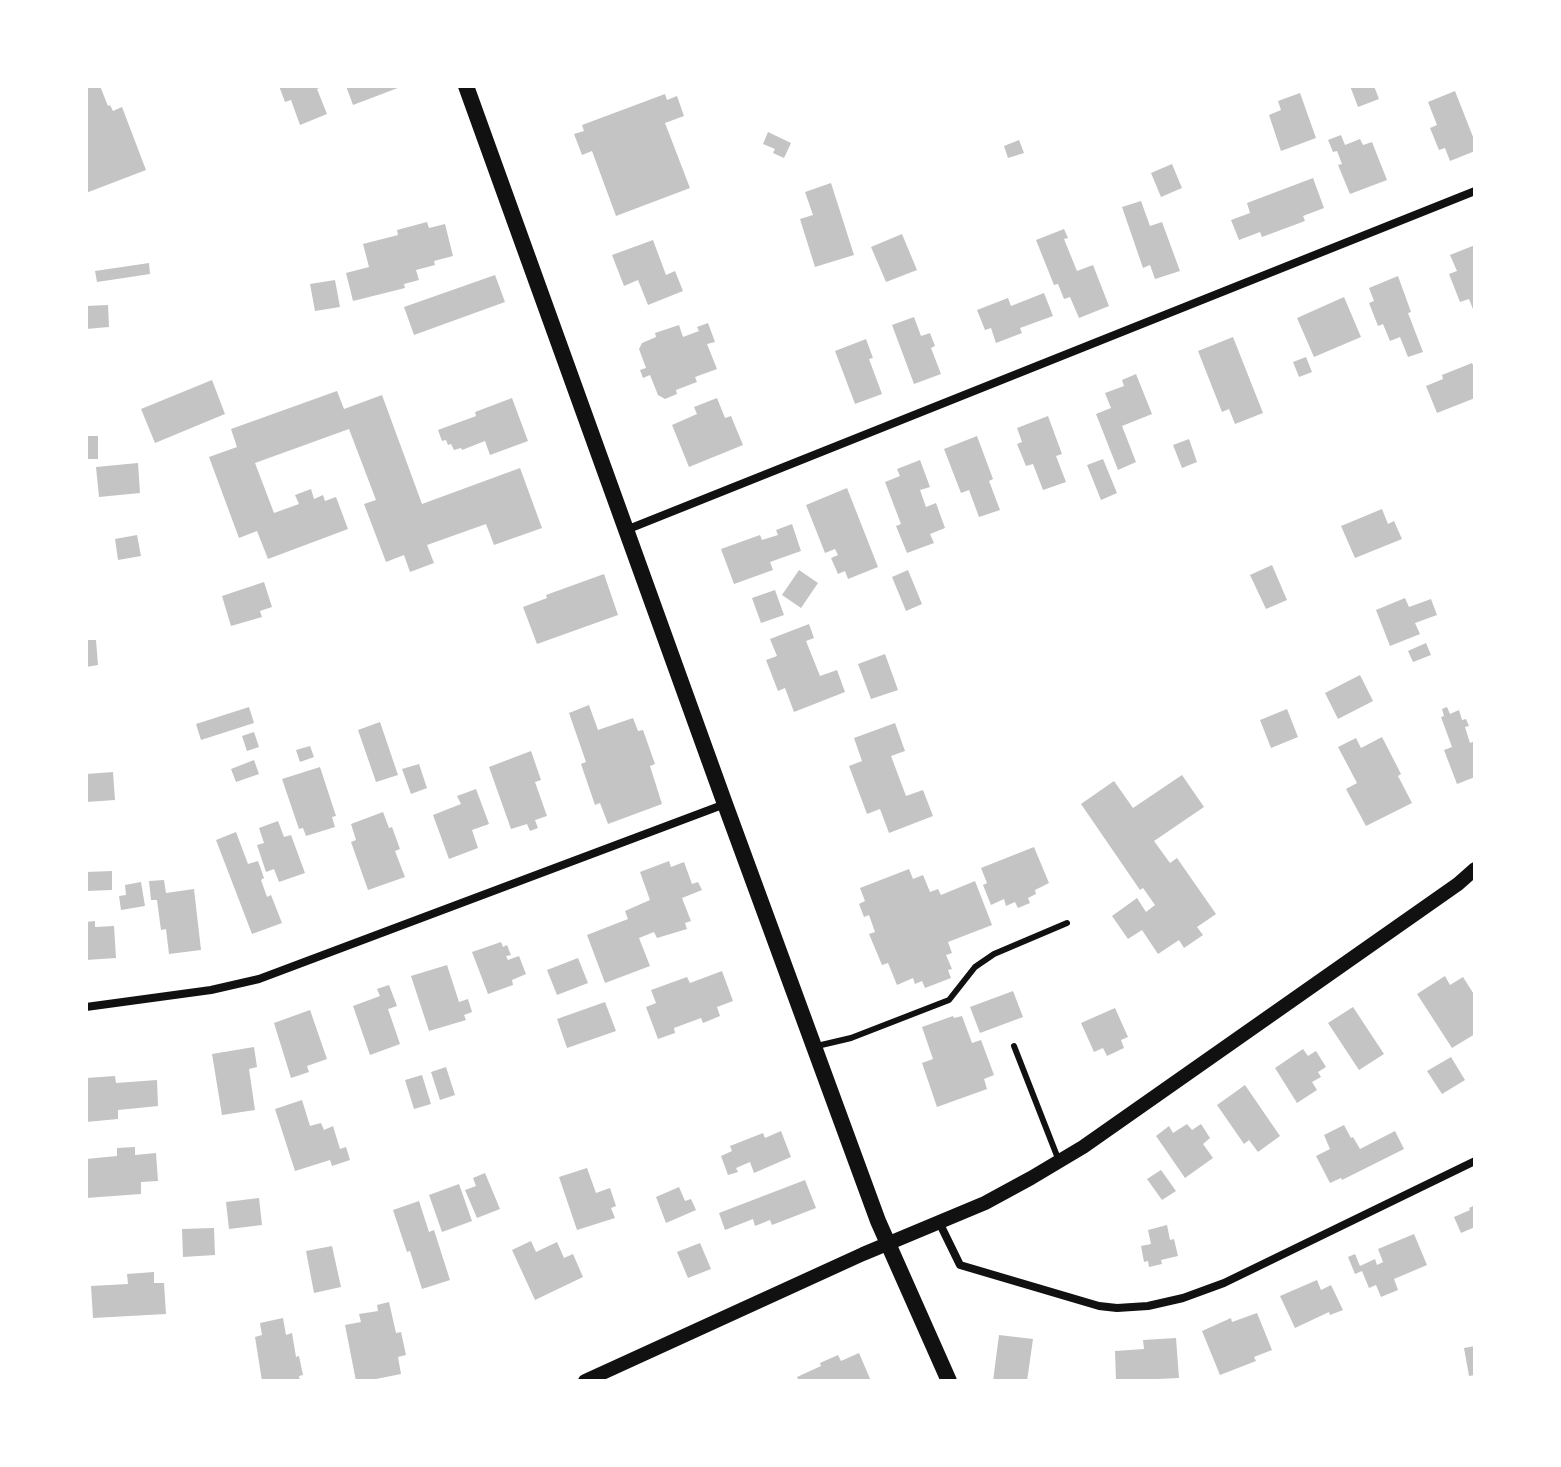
<!DOCTYPE html>
<html>
<head>
<meta charset="utf-8">
<style>
  body { margin:0 }
  #map { position:relative; width:1561px; height:1467px; overflow:hidden; background:#fff; font-family:"Exo 2",sans-serif }
  canvas { display:block }
  .frame { position:absolute; inset:0; border:88px solid #fff; pointer-events:none }
</style>
</head>
<body>
<div id="map">
<canvas width="1561" height="1467"></canvas>
<div class="frame"></div>
</div>
<script>
const g = document.querySelector('canvas').getContext('2d');
g.lineJoin = 'round';
function fillPath(path, color) { g.fillStyle = color; g.fill(path, 'evenodd'); }
const toPath = rows => new Path2D(rows.map(r => 'M' + r).join(''));
function trace(path, color, width, dash) { g.strokeStyle = color; g.lineWidth = width; g.lineCap = dash ? 'butt' : 'round'; g.setLineDash(dash || []); g.stroke(path); }
fillPath(toPath([
  [86,86,100,86,108,106,110,105,113,111,122,107,146,170,86,193],
  [279,86,324,86,317,89,327,114,300,125,291,100,285,102],
  [346,86,403,86,353,105],
  [1350,86,1374,86,1379,99,1358,107],
  [1455,91,1475,142,1475,151,1450,161,1445,148,1439,150,1430,128,1437,125,1428,102],
  [1300,93,1316,138,1281,151,1269,115,1281,110,1278,101],
  [665,94,667,100,677,96,684,116,665,123,690,188,616,216,592,151,582,155,574,134,584,131,582,125],
  [768,132,791,143,784,158,773,153,775,149,763,144],
  [1341,135,1345,145,1360,139,1363,145,1372,142,1387,180,1350,194,1338,165,1342,164,1337,151,1333,152,1328,140],
  [1019,140,1024,153,1008,158,1004,146],
  [1172,164,1182,188,1161,197,1151,173],
  [1313,178,1324,208,1303,216,1305,221,1262,237,1260,232,1239,240,1231,220,1250,213,1247,203],
  [831,183,854,255,815,267,800,219,813,215,805,192],
  [1141,201,1150,226,1162,222,1180,271,1155,279,1150,265,1143,268,1122,207],
  [427,222,429,228,445,224,453,256,434,261,435,265,416,270,419,280,404,284,405,288,353,301,346,273,369,267,363,244,398,235,397,230],
  [1064,229,1068,238,1064,239,1077,271,1093,265,1109,306,1079,318,1070,297,1064,299,1058,284,1054,285,1036,240],
  [902,234,917,270,886,282,871,247],
  [653,240,666,275,675,271,683,291,648,305,638,280,624,286,612,255],
  [1475,245,1475,314,1469,299,1460,302,1449,274,1457,271,1450,255],
  [149,263,150,274,97,282,95,271],
  [495,275,505,302,414,335,404,307],
  [1398,276,1411,312,1408,313,1423,352,1408,357,1400,337,1390,341,1383,324,1378,326,1369,303,1374,301,1369,288],
  [335,280,340,307,315,311,310,284],
  [1044,293,1053,316,1020,328,1022,333,996,343,991,328,985,330,977,310,1008,298,1011,306],
  [1344,297,1361,337,1314,357,1297,318],
  [108,305,109,327,86,329,86,306],
  [914,317,921,336,930,333,935,346,931,348,941,374,914,384,892,325],
  [708,323,715,342,707,344,717,369,695,377,697,382,676,390,677,394,665,399,658,395,650,375,643,378,640,370,646,368,639,349,642,343,656,337,655,333,679,325,683,337,699,331,697,327],
  [1233,337,1263,413,1235,424,1229,409,1222,412,1198,351],
  [866,339,873,358,869,359,882,394,855,404,835,351],
  [1306,357,1312,372,1299,377,1293,362],
  [1472,363,1475,370,1475,398,1437,413,1426,386,1443,379,1442,375],
  [1136,374,1152,414,1122,426,1136,462,1118,470,1096,414,1111,408,1105,393,1124,386,1122,380],
  [212,380,225,414,155,443,141,409],
  [337,391,344,409,382,395,422,504,520,468,542,528,494,545,486,524,427,545,434,563,410,572,404,555,386,562,364,504,376,500,349,429,255,463,274,513,299,504,295,495,311,489,314,499,323,495,325,501,336,497,348,529,268,559,257,531,239,538,209,457,237,447,231,429],
  [512,398,528,441,490,455,485,441,462,450,461,448,454,450,451,444,448,445,446,440,442,441,438,430,476,416,475,412],
  [717,398,725,418,731,416,743,445,689,467,672,425,697,414,694,407],
  [1048,416,1062,454,1056,456,1066,482,1043,490,1033,464,1026,466,1017,444,1022,442,1017,428],
  [86,436,98,436,98,459,86,459],
  [977,436,993,479,989,481,1000,510,979,517,969,490,961,493,944,449],
  [1189,439,1197,462,1182,468,1173,445],
  [1103,459,1117,493,1101,500,1087,465],
  [920,460,930,487,920,490,926,507,936,503,945,528,930,534,934,543,907,553,896,526,901,524,885,482,900,476,897,469],
  [138,463,140,493,99,497,96,467],
  [847,488,878,567,848,579,845,571,838,574,831,558,838,555,835,549,825,553,806,505],
  [1382,509,1388,524,1394,521,1402,539,1355,558,1341,526],
  [792,524,801,551,770,562,773,570,734,584,721,549,760,535,762,540,778,535,776,530],
  [137,535,141,556,118,560,115,539],
  [1272,565,1287,600,1266,609,1250,575],
  [799,570,818,583,801,608,782,595],
  [908,570,922,604,906,611,892,577],
  [604,574,618,615,537,644,523,607,547,598,546,595],
  [264,582,272,607,260,611,262,617,231,626,222,596],
  [775,590,784,615,761,623,752,598],
  [1405,598,1409,607,1431,599,1437,615,1415,623,1420,634,1390,646,1376,610],
  [809,624,814,638,806,641,820,676,837,670,845,692,794,712,785,688,778,691,766,660,777,656,770,639],
  [86,640,96,640,98,665,86,667],
  [1426,643,1431,655,1413,662,1408,651],
  [885,654,898,690,871,699,858,664],
  [1360,675,1373,701,1338,719,1325,693],
  [589,705,598,730,633,718,638,731,643,730,655,764,650,766,662,804,608,824,600,803,595,805,581,764,586,762,569,713],
  [249,707,254,723,201,740,196,724],
  [1447,707,1450,714,1459,710,1462,720,1466,719,1469,726,1465,727,1470,743,1475,741,1475,777,1457,784,1444,750,1452,747,1441,717,1444,716,1442,709],
  [1287,709,1298,737,1271,748,1260,720],
  [380,722,398,775,376,782,358,730],
  [895,723,905,751,891,756,906,796,923,790,933,816,889,833,880,809,867,814,849,766,862,761,854,738],
  [254,732,259,747,247,751,242,736],
  [1382,737,1401,774,1398,776,1412,803,1366,826,1346,789,1357,783,1338,747,1356,738,1361,748],
  [310,746,314,757,300,762,296,750],
  [531,751,541,780,535,782,547,816,535,820,538,828,530,831,527,824,511,829,489,767],
  [254,760,259,774,236,782,231,769],
  [419,764,427,788,411,794,402,769],
  [320,767,336,816,332,817,335,827,306,836,303,828,299,829,282,779],
  [113,772,115,800,86,802,86,774],
  [1182,775,1204,807,1154,841,1170,863,1177,858,1216,914,1197,927,1203,935,1184,948,1179,940,1158,954,1142,930,1128,939,1112,916,1137,898,1146,912,1155,905,1143,888,1140,890,1081,804,1114,781,1133,808],
  [476,789,489,824,472,830,478,848,449,859,433,815,461,804,457,796],
  [383,812,389,828,392,827,400,849,395,851,405,877,368,890,351,842,356,840,351,824],
  [278,821,284,837,291,835,305,873,279,882,274,869,266,872,257,845,264,843,259,828],
  [236,832,248,864,258,861,264,878,261,880,267,897,271,895,282,923,252,934,216,840],
  [1034,847,1049,883,1035,890,1036,894,1028,898,1030,903,1018,908,1015,902,1006,906,1004,899,991,905,983,885,987,883,981,868],
  [669,861,671,867,684,862,692,884,698,882,702,890,682,898,691,921,685,923,687,929,657,938,654,932,639,938,650,966,605,983,587,935,628,919,625,911,650,900,640,872],
  [909,869,913,879,923,875,930,892,938,889,941,895,975,881,992,925,948,942,952,953,946,955,952,969,948,970,951,978,925,988,922,981,915,984,913,978,897,985,888,963,882,965,869,934,875,932,869,915,864,917,859,904,865,901,860,888],
  [112,871,112,890,86,891,86,872],
  [164,880,166,893,194,889,201,950,169,954,166,929,161,930,157,900,151,900,149,881],
  [141,882,145,906,121,910,119,896,126,895,125,885],
  [95,921,95,927,114,926,116,958,86,960,86,922],
  [501,942,503,947,507,945,511,955,506,956,508,960,519,956,526,974,512,980,513,985,488,994,472,952],
  [578,958,588,983,557,995,547,970],
  [447,965,459,1002,468,999,472,1012,464,1015,466,1020,429,1031,411,976],
  [722,971,733,1001,717,1007,720,1016,703,1023,701,1018,674,1028,675,1033,658,1039,646,1007,656,1003,651,990,687,977,690,983],
  [1445,976,1450,985,1463,977,1475,996,1475,1034,1452,1048,1417,994],
  [389,985,397,1006,388,1009,400,1044,370,1055,353,1006,380,996,377,989],
  [1013,991,1023,1017,980,1033,970,1007],
  [605,1002,616,1031,567,1048,557,1019],
  [1353,1007,1384,1054,1359,1070,1328,1023],
  [1115,1008,1128,1037,1121,1040,1124,1048,1107,1056,1103,1048,1094,1052,1081,1023],
  [310,1010,327,1059,307,1066,309,1072,291,1078,274,1023],
  [953,1016,954,1018,962,1016,972,1043,981,1040,994,1075,984,1079,987,1089,937,1107,922,1063,933,1059,922,1027],
  [254,1047,257,1067,249,1069,255,1110,222,1115,212,1054],
  [1303,1049,1308,1056,1316,1051,1326,1067,1318,1072,1321,1077,1312,1082,1317,1090,1297,1103,1275,1068],
  [1451,1057,1465,1080,1442,1094,1427,1071],
  [446,1067,455,1095,440,1100,431,1072],
  [422,1075,431,1104,414,1109,405,1080],
  [115,1076,116,1083,157,1080,158,1106,118,1110,118,1119,86,1122,86,1078],
  [1245,1085,1280,1136,1258,1152,1249,1140,1244,1144,1217,1105],
  [302,1100,310,1126,321,1123,324,1130,333,1126,340,1149,346,1147,350,1160,332,1166,330,1160,295,1171,275,1109],
  [1187,1124,1192,1130,1201,1124,1210,1138,1203,1144,1213,1158,1185,1178,1156,1136,1169,1126,1173,1133],
  [1344,1125,1351,1138,1353,1137,1360,1149,1395,1131,1404,1149,1342,1180,1341,1178,1330,1183,1316,1156,1330,1149,1324,1135],
  [781,1131,791,1157,754,1173,750,1162,736,1168,738,1172,728,1175,721,1156,732,1151,730,1146,763,1133,765,1138],
  [135,1147,135,1155,156,1153,158,1181,141,1182,141,1194,86,1198,86,1159,117,1156,117,1148],
  [587,1168,596,1193,610,1188,616,1206,611,1208,615,1218,577,1230,559,1177],
  [1161,1170,1176,1191,1162,1200,1147,1179],
  [485,1173,500,1209,477,1218,465,1190,476,1186,473,1178],
  [805,1180,816,1208,772,1225,770,1220,755,1226,753,1219,725,1230,719,1213],
  [459,1184,472,1221,442,1232,429,1195],
  [679,1187,685,1201,691,1199,696,1210,666,1223,656,1197],
  [259,1198,262,1225,229,1229,226,1202],
  [419,1201,429,1232,434,1230,450,1280,422,1289,410,1251,407,1252,393,1210],
  [1475,1205,1475,1227,1461,1233,1454,1217,1470,1210,1469,1208],
  [1167,1225,1170,1240,1174,1239,1178,1256,1161,1260,1162,1264,1149,1267,1148,1261,1144,1262,1141,1246,1151,1244,1148,1230],
  [214,1228,215,1255,183,1257,182,1229],
  [1414,1234,1427,1265,1394,1279,1398,1290,1381,1297,1376,1285,1369,1288,1362,1271,1355,1274,1348,1257,1355,1254,1360,1266,1375,1259,1377,1265,1383,1262,1378,1249],
  [531,1241,536,1252,557,1242,564,1258,573,1254,583,1277,535,1300,512,1250],
  [700,1243,711,1269,688,1278,677,1252],
  [332,1246,341,1287,314,1293,306,1251],
  [154,1272,154,1283,164,1283,166,1314,93,1318,91,1286,128,1284,127,1274],
  [1317,1280,1321,1290,1331,1285,1343,1310,1330,1315,1329,1312,1295,1328,1280,1296],
  [389,1302,396,1333,401,1332,406,1355,398,1357,401,1374,366,1381,356,1381,345,1325,361,1322,359,1314,378,1311,377,1305],
  [1257,1313,1272,1350,1254,1357,1256,1361,1220,1375,1202,1331,1231,1318,1232,1322],
  [283,1318,286,1335,292,1333,296,1357,299,1356,303,1375,299,1376,300,1381,262,1381,255,1337,262,1335,260,1323],
  [999,1335,1033,1339,1027,1381,993,1381],
  [1176,1338,1179,1378,1116,1381,1115,1351,1144,1349,1143,1340],
  [1475,1346,1475,1375,1469,1376,1464,1348],
  [859,1353,871,1381,799,1381,797,1377,821,1366,820,1363,838,1355,841,1361]
]), '#c4c4c4');
trace(toPath([
  [817,1046,851,1038,949,1000,975,967,994,954,1067,923],
  [1014,1046,1059,1161]
]), '#111', 6);
trace(toPath([
  [626,530,1475,191],
  [86,1007,211,990,259,979,725,804],
  [939,1222,960,1265,1099,1306,1117,1308,1148,1306,1183,1298,1224,1283,1475,1161]
]), '#111', 8);
trace(toPath([
  [585,1381,863,1254,985,1203,1031,1178,1083,1147,1458,884,1475,869]
]), '#111', 14);
trace(toPath([
  [466,86,725,804,878,1221,949,1381]
]), '#111', 16);
</script>
</body>
</html>
